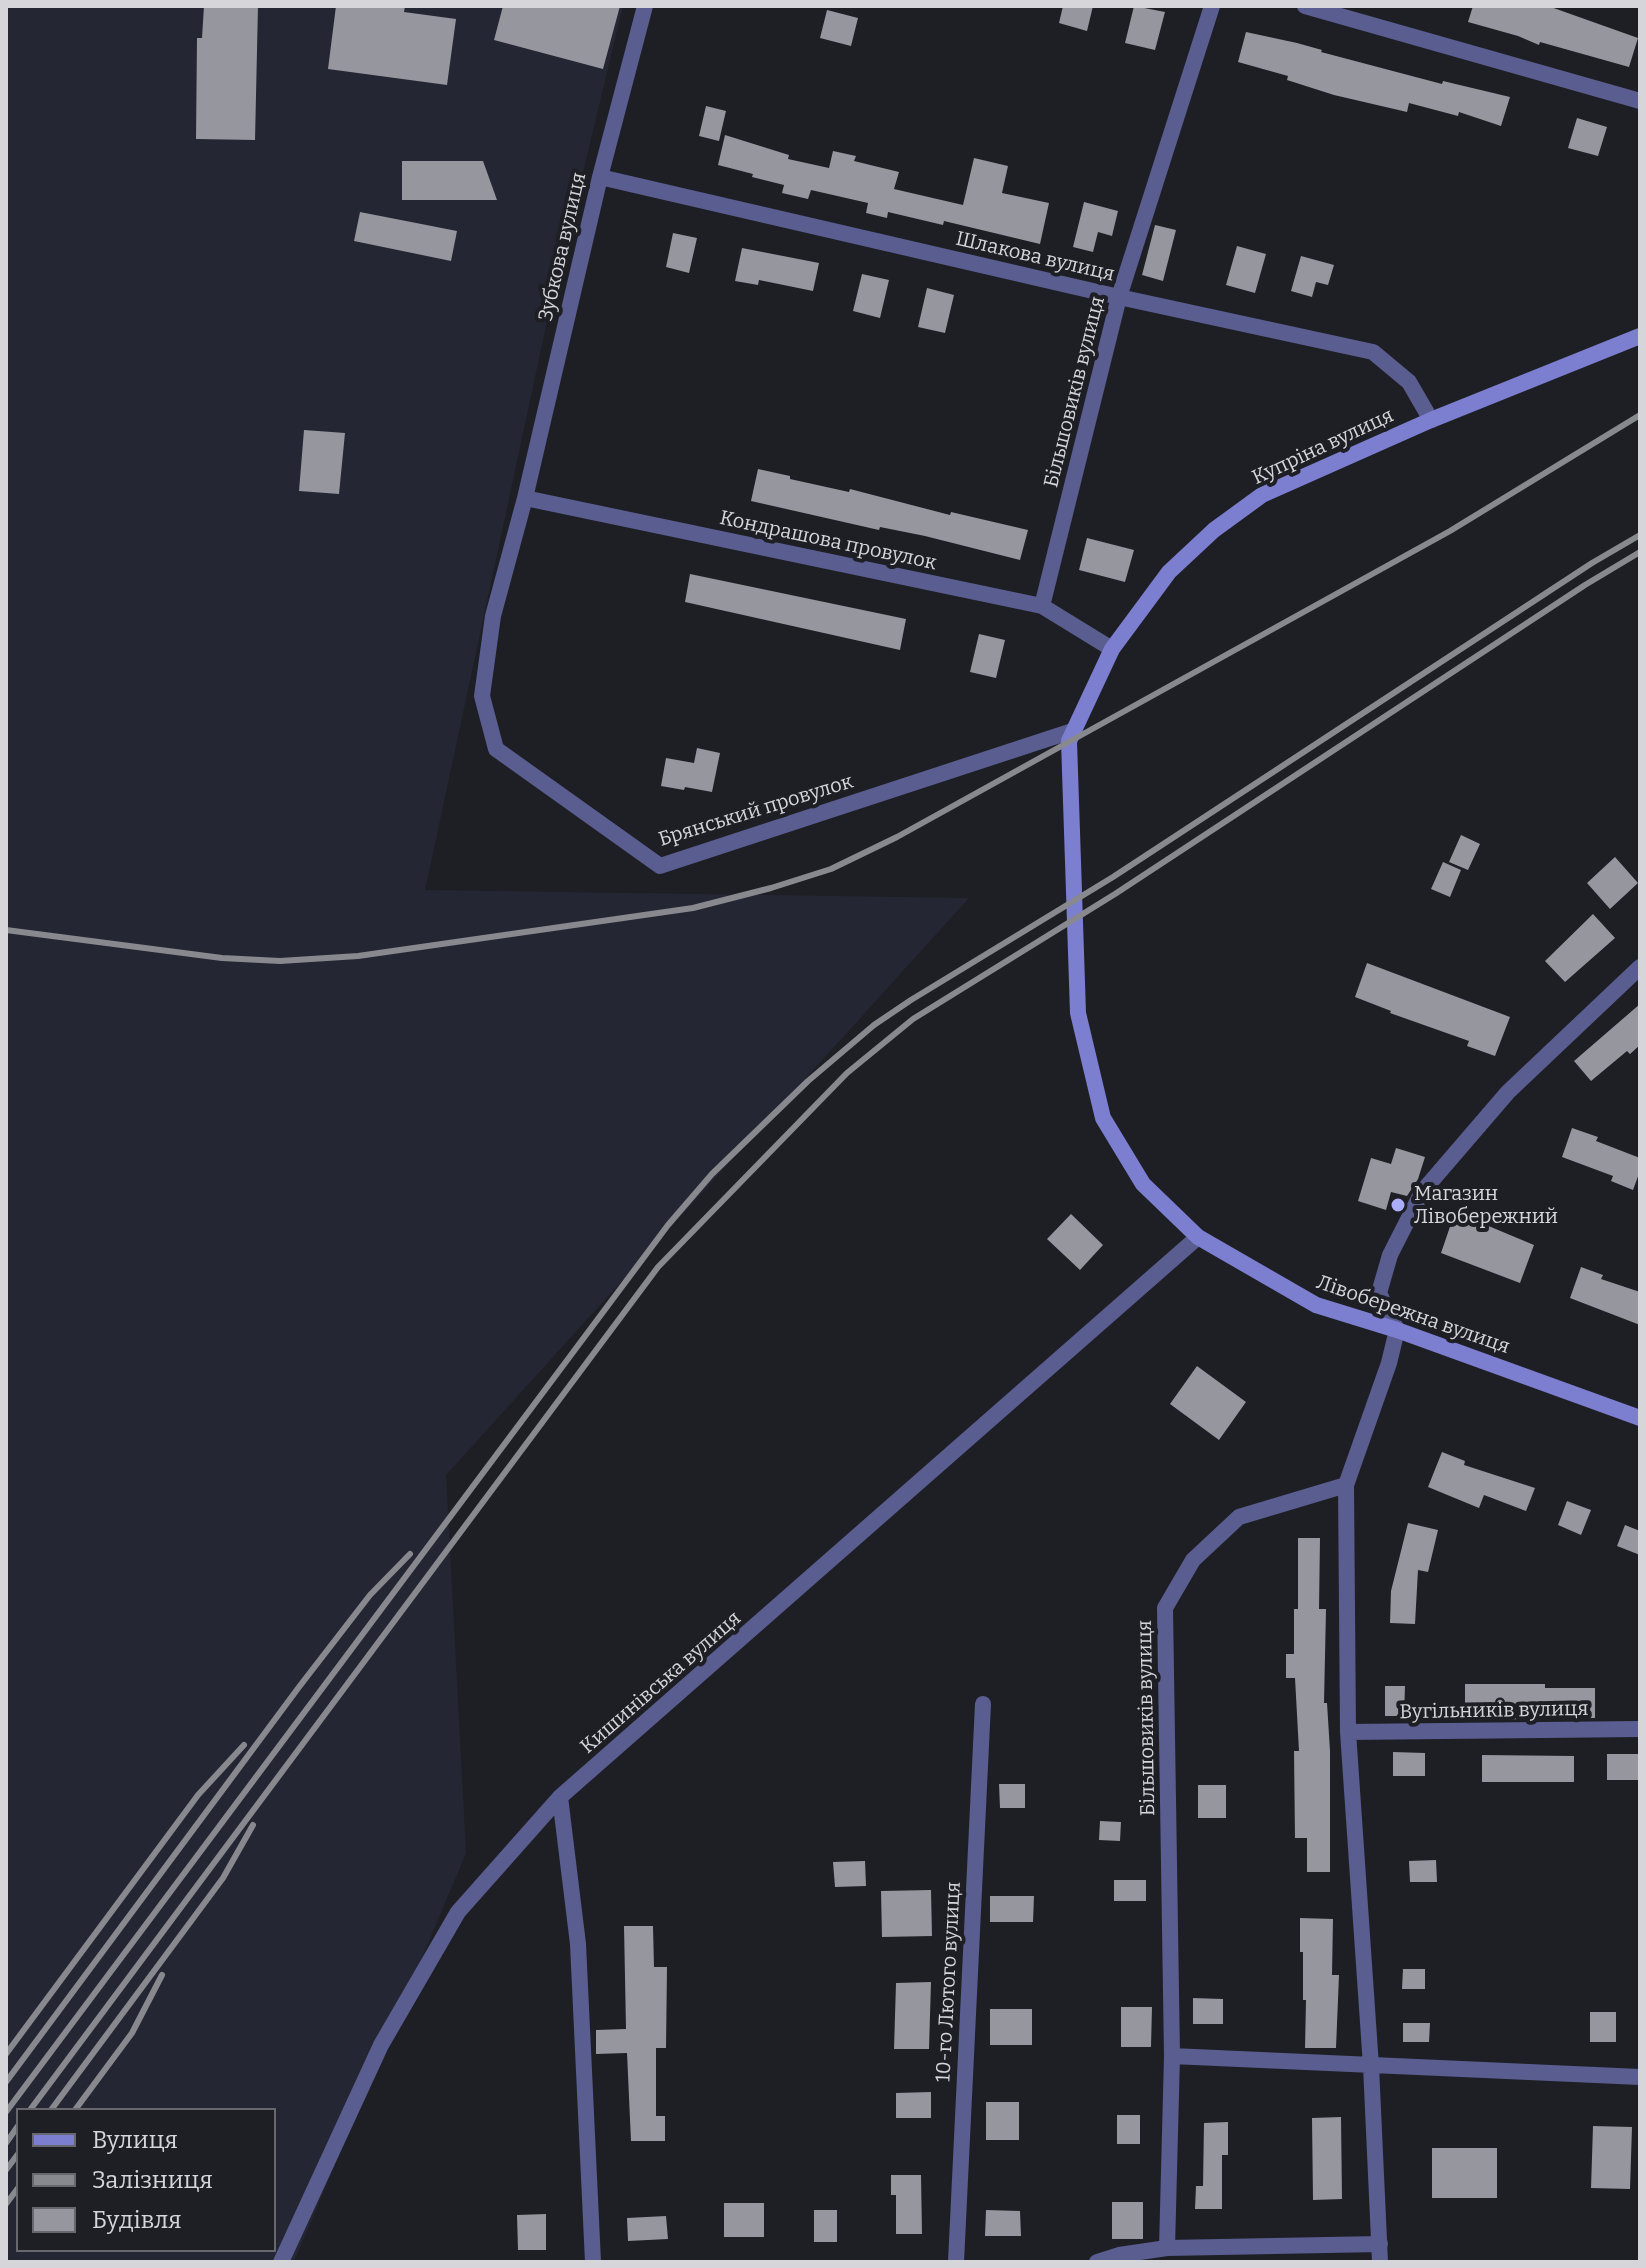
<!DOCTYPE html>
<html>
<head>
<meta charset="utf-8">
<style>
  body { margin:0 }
  #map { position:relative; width:1646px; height:2268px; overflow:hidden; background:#1e1f25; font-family:Bitter,serif }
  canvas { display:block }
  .frame { position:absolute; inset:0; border:8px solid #d5d5da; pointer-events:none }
  .legend { position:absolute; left:16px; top:2108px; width:260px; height:144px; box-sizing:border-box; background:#1e1f25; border:2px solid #67686d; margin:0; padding:10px 14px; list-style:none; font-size:24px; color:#d5d5da }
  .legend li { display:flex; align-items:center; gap:16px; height:40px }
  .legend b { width:40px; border:2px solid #67686d }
</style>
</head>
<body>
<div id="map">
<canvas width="1646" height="2268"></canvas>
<div class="frame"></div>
<ul class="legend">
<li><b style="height:10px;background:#7c7ed0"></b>Вулиця</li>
<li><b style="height:10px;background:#88898e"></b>Залізниця</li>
<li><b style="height:22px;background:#95969e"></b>Будівля</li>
</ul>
</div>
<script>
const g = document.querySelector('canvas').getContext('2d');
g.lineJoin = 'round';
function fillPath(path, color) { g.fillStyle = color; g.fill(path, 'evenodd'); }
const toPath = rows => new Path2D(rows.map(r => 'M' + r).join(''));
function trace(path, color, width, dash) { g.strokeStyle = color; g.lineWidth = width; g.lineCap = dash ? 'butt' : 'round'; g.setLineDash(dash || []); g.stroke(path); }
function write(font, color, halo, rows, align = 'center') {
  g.font = font + ' Bitter,serif'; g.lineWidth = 8; g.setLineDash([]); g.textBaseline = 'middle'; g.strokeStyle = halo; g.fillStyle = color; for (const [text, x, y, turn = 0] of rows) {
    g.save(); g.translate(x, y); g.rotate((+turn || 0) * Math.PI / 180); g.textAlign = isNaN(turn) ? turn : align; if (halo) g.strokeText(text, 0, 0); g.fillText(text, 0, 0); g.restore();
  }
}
fillPath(toPath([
  [6,6,623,6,546,326,425,890,969,898,446,1475,466,1853,294,2262,6,2262],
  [18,2110,274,2110,274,2250,18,2250]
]), '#252633');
fillPath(toPath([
  [204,6,258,6,255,140,196,139,197,38,202,38],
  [336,6,405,6,404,12,456,19,447,85,328,69],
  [503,6,620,6,603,69,494,40],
  [1063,6,1093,6,1087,31,1059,23],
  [1134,6,1165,12,1155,50,1125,43],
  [1473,6,1548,6,1638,38,1629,67,1540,42,1539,45,1518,36,1468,22],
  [827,10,858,18,851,46,820,38],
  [1246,32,1297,43,1322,50,1321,52,1442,84,1443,81,1510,97,1501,126,1459,112,1458,116,1409,103,1407,112,1334,95,1287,80,1288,76,1238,62],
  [706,106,726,111,719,141,699,136],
  [1577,118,1607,127,1598,156,1568,148],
  [725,135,789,155,788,159,829,168,833,151,856,156,854,161,899,172,894,189,963,205,974,158,1008,166,1002,193,1049,203,1040,244,944,221,943,225,888,212,887,218,866,213,868,203,811,190,808,199,782,193,784,185,752,177,753,174,718,165],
  [402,161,483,161,497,200,402,200],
  [1084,202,1118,211,1112,236,1098,232,1093,252,1073,247],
  [360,212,457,231,451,261,354,241],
  [1155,225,1176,230,1163,281,1142,275],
  [673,233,697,238,689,273,666,267],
  [1237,246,1266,254,1255,293,1226,285],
  [742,248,819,263,813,291,759,280,758,285,735,281],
  [1301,256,1334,265,1328,285,1316,282,1312,297,1291,291],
  [862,274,889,280,880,318,853,311],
  [927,288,954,295,945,333,918,327],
  [304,430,345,433,339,494,299,491],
  [758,469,790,476,790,479,849,492,850,489,950,515,951,512,1028,530,1020,560,925,536,880,527,879,530,751,501],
  [1087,538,1134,550,1125,582,1079,570],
  [690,574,906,619,900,650,685,602],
  [979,634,1005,640,996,678,970,672],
  [697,748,720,753,712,792,685,787,684,790,661,786,666,758,694,763],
  [1461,835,1480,844,1468,870,1449,862],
  [1615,857,1638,883,1610,909,1587,883],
  [1443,862,1461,870,1450,897,1431,889],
  [1593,914,1615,938,1565,982,1545,961],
  [1367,963,1510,1017,1495,1056,1467,1046,1469,1041,1390,1013,1391,1011,1355,997],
  [1640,1004,1640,1045,1630,1054,1627,1051,1591,1081,1574,1061],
  [1572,1128,1598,1137,1596,1141,1640,1158,1640,1171,1633,1190,1611,1181,1613,1176,1562,1157],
  [1396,1148,1425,1157,1418,1179,1407,1196,1391,1192,1386,1210,1358,1201,1371,1158,1391,1164],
  [1455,1212,1534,1245,1520,1283,1441,1253],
  [1071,1214,1103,1245,1080,1270,1047,1239],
  [1581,1267,1603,1275,1601,1279,1640,1292,1640,1325,1570,1298],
  [1197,1366,1246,1402,1219,1440,1170,1404],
  [1442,1452,1465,1461,1464,1465,1535,1488,1526,1511,1484,1495,1479,1508,1428,1487],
  [1567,1501,1591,1510,1581,1535,1558,1525],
  [1408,1523,1438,1530,1428,1572,1418,1570,1415,1624,1390,1623,1391,1591],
  [1625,1525,1640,1531,1640,1555,1617,1546],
  [1298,1538,1320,1538,1319,1609,1326,1609,1324,1703,1327,1703,1330,1751,1330,1872,1307,1872,1307,1838,1295,1838,1294,1751,1299,1751,1295,1678,1286,1678,1286,1654,1294,1654,1294,1609,1298,1609],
  [1465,1684,1545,1684,1545,1688,1595,1688,1595,1718,1465,1720],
  [1385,1686,1405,1686,1404,1716,1385,1716],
  [1393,1752,1425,1753,1425,1776,1393,1776],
  [1607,1754,1640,1754,1640,1780,1607,1780],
  [1482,1755,1574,1756,1574,1782,1482,1782],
  [999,1784,1025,1784,1025,1808,1000,1808],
  [1198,1785,1226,1785,1226,1818,1198,1818],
  [1100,1821,1121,1822,1120,1841,1099,1840],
  [1436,1860,1437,1882,1410,1882,1409,1861],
  [865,1861,866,1886,835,1887,833,1862],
  [1114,1880,1146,1880,1146,1901,1114,1901],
  [931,1890,932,1936,882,1937,881,1891],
  [990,1896,1034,1896,1033,1922,990,1922],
  [1300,1918,1333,1919,1332,1975,1339,1975,1336,2048,1305,2048,1306,2000,1303,2000,1303,1952,1300,1952],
  [624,1926,653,1926,654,1967,667,1967,666,2048,656,2048,656,2116,665,2116,665,2141,631,2141,627,2053,596,2054,596,2030,626,2029],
  [1403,1969,1425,1969,1425,1989,1402,1989],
  [931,1982,929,2049,894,2049,896,1983],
  [1193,1998,1223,1999,1223,2024,1193,2024],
  [1121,2007,1152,2007,1151,2047,1121,2047],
  [990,2009,1032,2009,1032,2045,990,2045],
  [1590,2012,1616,2012,1616,2042,1590,2042],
  [1403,2023,1430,2023,1429,2042,1403,2042],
  [931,2092,931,2118,896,2118,896,2093],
  [986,2102,1019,2102,1019,2140,986,2140],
  [1117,2115,1140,2115,1140,2144,1117,2144],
  [1341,2117,1342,2199,1313,2200,1312,2118],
  [1228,2122,1228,2155,1222,2155,1222,2209,1195,2209,1196,2186,1203,2186,1204,2123],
  [1593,2126,1632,2127,1630,2189,1591,2188],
  [1432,2148,1497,2148,1497,2198,1432,2198],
  [891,2175,921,2175,922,2234,896,2234,896,2195,891,2195],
  [1112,2202,1143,2202,1143,2239,1112,2239],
  [724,2203,764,2203,764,2237,724,2237],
  [814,2210,837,2210,837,2242,814,2242],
  [986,2210,1020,2211,1021,2236,985,2236],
  [546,2214,546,2250,518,2250,517,2215],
  [666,2216,668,2239,628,2241,627,2218]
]), '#95969e');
trace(toPath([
  [645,6,600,177,525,498,493,616,482,696,496,749,660,866,1072,731],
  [1305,6,1640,101],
  [600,177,1119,297,1373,352,1409,382,1431,420],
  [525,498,1042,606,1112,649],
  [1042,606,1119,297,1212,6],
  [1348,1732,1640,1729],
  [560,1797,578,1944,593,2262],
  [1172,2056,1640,2077],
  [1167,2248,1172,2056,1165,1608,1193,1560,1239,1517,1346,1485],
  [281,2262,381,2045,458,1912,560,1797,1198,1237],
  [956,2262,983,1704],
  [1097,2262,1119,2255,1167,2248,1380,2244],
  [1380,2262,1371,2066,1348,1732,1346,1485,1389,1363,1397,1330,1379,1293,1390,1255,1422,1192,1508,1092,1640,967]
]), '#5a5d8f', 16);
trace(toPath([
  [1640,336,1431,420,1262,495,1214,530,1169,572,1112,649,1069,741,1078,1013,1103,1118,1143,1184,1198,1237,1316,1305,1397,1330,1640,1418]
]), '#7c7ed0', 16);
trace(toPath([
  [6,930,222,958,280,961,358,956,693,908,771,888,831,869,897,837,1450,531,1640,415],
  [6,2054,198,1795,244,1745],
  [6,2082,299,1687,370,1595,410,1554],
  [30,2110,658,1267,847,1073,913,1019,1115,894,1585,585,1640,552],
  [51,2110,223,1878,253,1825],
  [75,2110,132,2033,162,1975],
  [6,2112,668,1225,712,1174,808,1081,874,1025,911,1000,1113,877,1592,563,1640,535],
  [6,2143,18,2126],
  [6,2170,18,2154],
  [6,2204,18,2188]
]), '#88898e', 6);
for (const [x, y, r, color] of [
  [1398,1205,8,"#abaffb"]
]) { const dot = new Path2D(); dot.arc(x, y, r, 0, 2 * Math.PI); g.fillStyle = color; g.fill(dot); trace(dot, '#1e1f25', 3); }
write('20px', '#d5d5da', '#1e1f25', [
  ["Зубкова вулиця",563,247,-77],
  ["Шлакова вулиця",1035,257,13],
  ["Більшовиків вулиця",1075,392,-76],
  ["Купріна вулиця",1323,447,-25],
  ["Кондрашова провулок",828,541,12],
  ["Брянський провулок",756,811,-17],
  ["Лівобережна вулиця",1413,1315,19],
  ["Кишинівська вулиця",661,1683,-41],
  ["Вугільників вулиця",1494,1711,-1],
  ["Більшовиків вулиця",1147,1718,-91],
  ["10-го Лютого вулиця",949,1982,-87]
]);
write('20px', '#d5d5da', '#1e1f25', [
  ["Магазин",1414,1194],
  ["Лівобережний",1414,1217]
], 'left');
</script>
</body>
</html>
